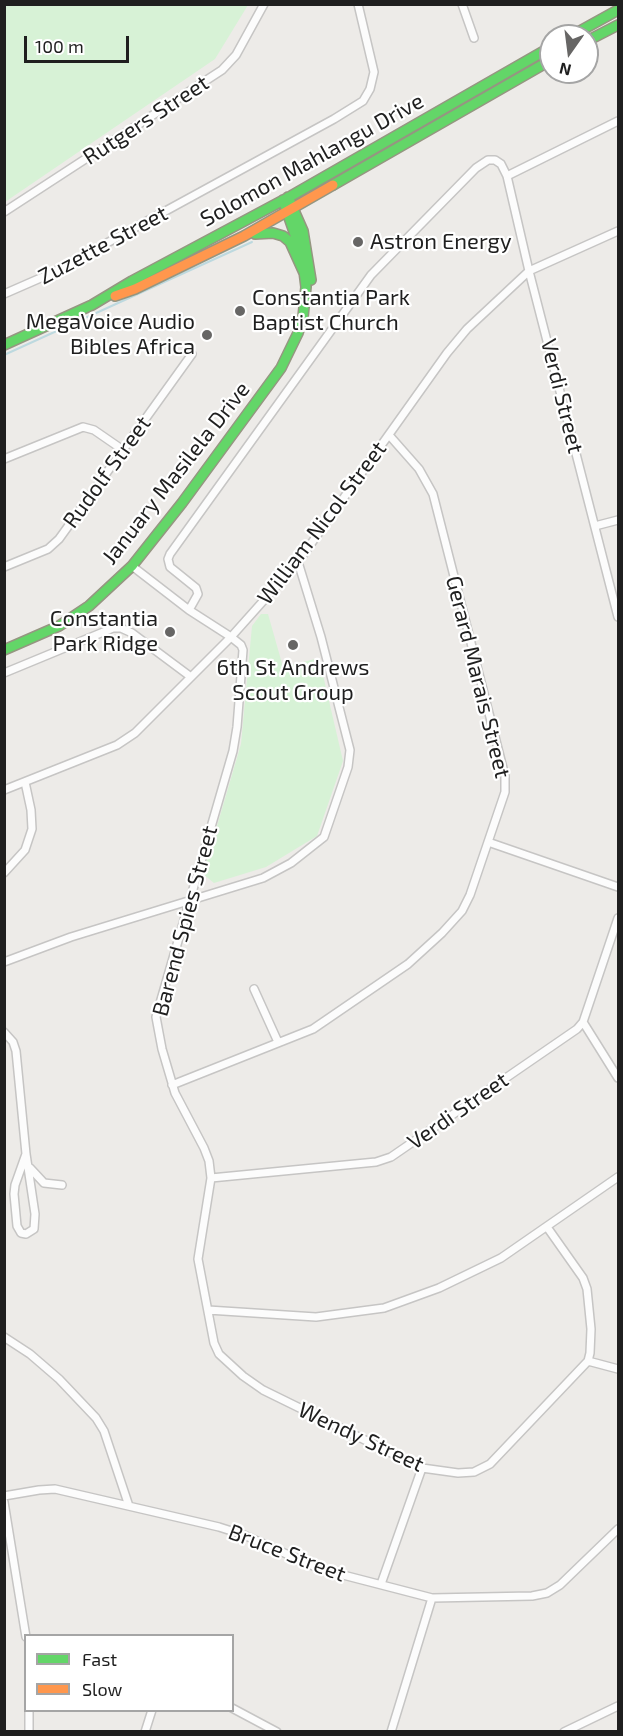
<!DOCTYPE html>
<html>
<head>
<meta charset="utf-8">
<style>
  body { margin:0 }
  #map { position:relative; width:623px; height:1736px; overflow:hidden; background:#edebe8; font-family:"Exo 2",sans-serif }
  canvas { display:block }
  .frame { position:absolute; inset:0; border:6px solid #1f1f1f; pointer-events:none }
  .legend { position:absolute; left:24px; top:1634px; width:210px; height:78px; box-sizing:border-box; background:#fff; border:2px solid #a5a5a5; margin:0; padding:8px 10px; list-style:none; font-size:18px; color:#1f1f1f }
  .legend li { display:flex; align-items:center; gap:12px; height:30px }
  .legend b { width:30px; border:2px solid #a5a5a5 }
  .north { position:absolute; left:539px; top:24px; width:60px; height:60px; box-sizing:border-box; background:#fff; border:2px solid #a5a5a5; border-radius:50%; rotate:194deg; font-size:16px; font-weight:700; line-height:24px; text-align:center; color:#1f1f1f }
  .north::after { content:''; display:block; margin:auto; width:21px; height:27px; background:#676665; clip-path:polygon(50% 0,100% 100%,50% 72%,0 100%) }
  .scale { position:absolute; left:24px; top:36px; width:105px; height:27px; box-sizing:border-box; border:3px solid #1f1f1f; border-top:0; padding-left:8px; font-size:18px; line-height:21px; white-space:nowrap; color:#1f1f1f; -webkit-text-stroke:4px #fff; paint-order:stroke }
</style>
</head>
<body>
<div id="map">
<canvas width="623" height="1736"></canvas>
<div class="frame"></div>
<ul class="legend">
<li><b style="height:8px;background:#63d668"></b>Fast</li>
<li><b style="height:8px;background:#ff974d"></b>Slow</li>
</ul>
<div class="north">N</div>
<div class="scale">100 m</div>
</div>
<script>
const g = document.querySelector('canvas').getContext('2d');
g.lineJoin = 'round';
function fillPath(path, color) { g.fillStyle = color; g.fill(path, 'evenodd'); }
const toPath = rows => new Path2D(rows.map(r => 'M' + r).join(''));
function trace(path, color, width, dash) { g.strokeStyle = color; g.lineWidth = width; g.lineCap = dash ? 'butt' : 'round'; g.setLineDash(dash || []); g.stroke(path); }
function write(font, color, halo, rows, align = 'center') {
  g.font = font + ' "Exo 2",sans-serif'; g.lineWidth = 4.5; g.setLineDash([]); g.textBaseline = 'middle'; g.strokeStyle = halo; g.fillStyle = color; for (const [text, x, y, turn = 0] of rows) {
    g.save(); g.translate(x, y); g.rotate((+turn || 0) * Math.PI / 180); g.textAlign = isNaN(turn) ? turn : align; if (halo) g.strokeText(text, 0, 0); g.fillText(text, 0, 0); g.restore();
  }
}
fillPath(toPath([
  [5,4,248,4,248,5,215,59,5,202],
  [261,614,268,614,283,667,319,658,343,761,317,836,266,867,214,883,203,874,241,744,252,626]
]), '#d7f2d6');
trace(toPath([
  [4,355,252,242]
]), '#bdd9df', 2);
const street = toPath([
  [462,4,474,38],
  [507,176,618,121],
  [4,212,222,70,236,55,264,4],
  [4,294,52,273,334,119,363,101,370,89,374,72,358,4],
  [4,459,83,427,94,430,123,450],
  [595,526,618,520],
  [132,566,189,610,231,637,241,645,243,650,237,727,233,751,156,1017,162,1049,175,1093,204,1148,209,1161,211,1178,198,1259,214,1343,219,1354,243,1376,263,1390,422,1468,458,1473,474,1472,490,1464,588,1361,590,1353,591,1329,587,1289,583,1278,547,1227],
  [4,567,48,549,59,539,192,354],
  [189,610,198,594,196,588,170,567,168,559,170,554,371,275,476,168,488,160,495,160,501,164,507,176,529,271,618,617],
  [4,673,113,628,121,628,132,633,191,677],
  [4,790,117,745,135,733,231,637,298,562,447,353,467,329,529,271,618,231],
  [488,842,618,887],
  [4,873,25,850,32,829,31,810,25,782],
  [4,962,71,937,263,878,291,863,324,837,348,767,350,750,321,637,298,562],
  [254,989,278,1042],
  [583,1022,618,1078],
  [4,1032,13,1042,16,1051,26,1154,35,1214,34,1229,26,1234,21,1233,17,1226,14,1194,15,1185,26,1154],
  [172,1085,313,1029,408,964,442,933,462,911,470,895,505,792,505,776,433,494,419,469,389,435],
  [30,1168,44,1183,62,1185],
  [211,1178,376,1162,391,1157,577,1029,583,1022,618,918],
  [208,1310,316,1317,384,1308,439,1288,501,1258,618,1177],
  [4,1337,30,1354,59,1379,96,1418,104,1431,129,1506],
  [588,1361,618,1369],
  [4,1496,39,1490,55,1489,219,1527,244,1535,320,1569,432,1598,532,1596,547,1593,560,1585,618,1529],
  [4,1502,26,1637],
  [381,1584,422,1468],
  [232,1708,277,1732],
  [29,1710,29,1732],
  [145,1732,152,1710],
  [391,1732,432,1598],
  [564,1732,618,1706]
]);
const fast = toPath([
  [571,36,618,10],
  [587,41,618,25],
  [333,185,551,60],
  [288,197,303,231,311,280],
  [255,234,273,233,283,236,290,242,305,275],
  [4,345,92,305,132,281,291,196,551,47],
  [4,650,59,626,89,606,132,566,182,503,281,368,298,333,303,317,306,287,302,255,283,200]
]);
const slow = toPath([
  [115,296,135,289,244,236,333,185]
]);
trace(street, '#c6c5c4', 10);
trace(fast, '#959681', 12);
trace(slow, '#959681', 12);
trace(street, '#fcfcfc', 7);
trace(fast, '#63d668', 9);
trace(slow, '#ff974d', 9);
for (const [x, y, r, color] of [
  [358,242,6,"#676665"],
  [240,311,6,"#676665"],
  [207,335,6,"#676665"],
  [170,632,6,"#676665"],
  [293,645,6,"#676665"]
]) { const dot = new Path2D(); dot.arc(x, y, r, 0, 2 * Math.PI); g.fillStyle = color; g.fill(dot); trace(dot, '#fff', 2); }
write('22px', '#1f1f1f', '#fff', [
  ["Rutgers Street",146,120,-33],
  ["Solomon Mahlangu Drive",312,160,-29],
  ["Zuzette Street",103,245,-28],
  ["Verdi Street",562,396,76],
  ["Rudolf Street",107,472,-54],
  ["January Masilela Drive",176,473,-52],
  ["William Nicol Street",322,523,-53],
  ["Gerard Marais Street",478,677,76],
  ["Barend Spies Street",185,921,-75],
  ["Verdi Street",458,1111,-35],
  ["Wendy Street",361,1437,25],
  ["Bruce Street",287,1553,21]
]);
write('22px', '#1f1f1f', '#fff', [
  ["Astron Energy",370,242],
  ["Constantia Park",252,298],
  ["Baptist Church",252,323],
  ["MegaVoice Audio",195,322,"right"],
  ["Bibles Africa",195,347,"right"],
  ["Constantia",158,619,"right"],
  ["Park Ridge",158,644,"right"],
  ["6th St Andrews",293,668,"center"],
  ["Scout Group",293,693,"center"]
], 'left');
</script>
</body>
</html>
